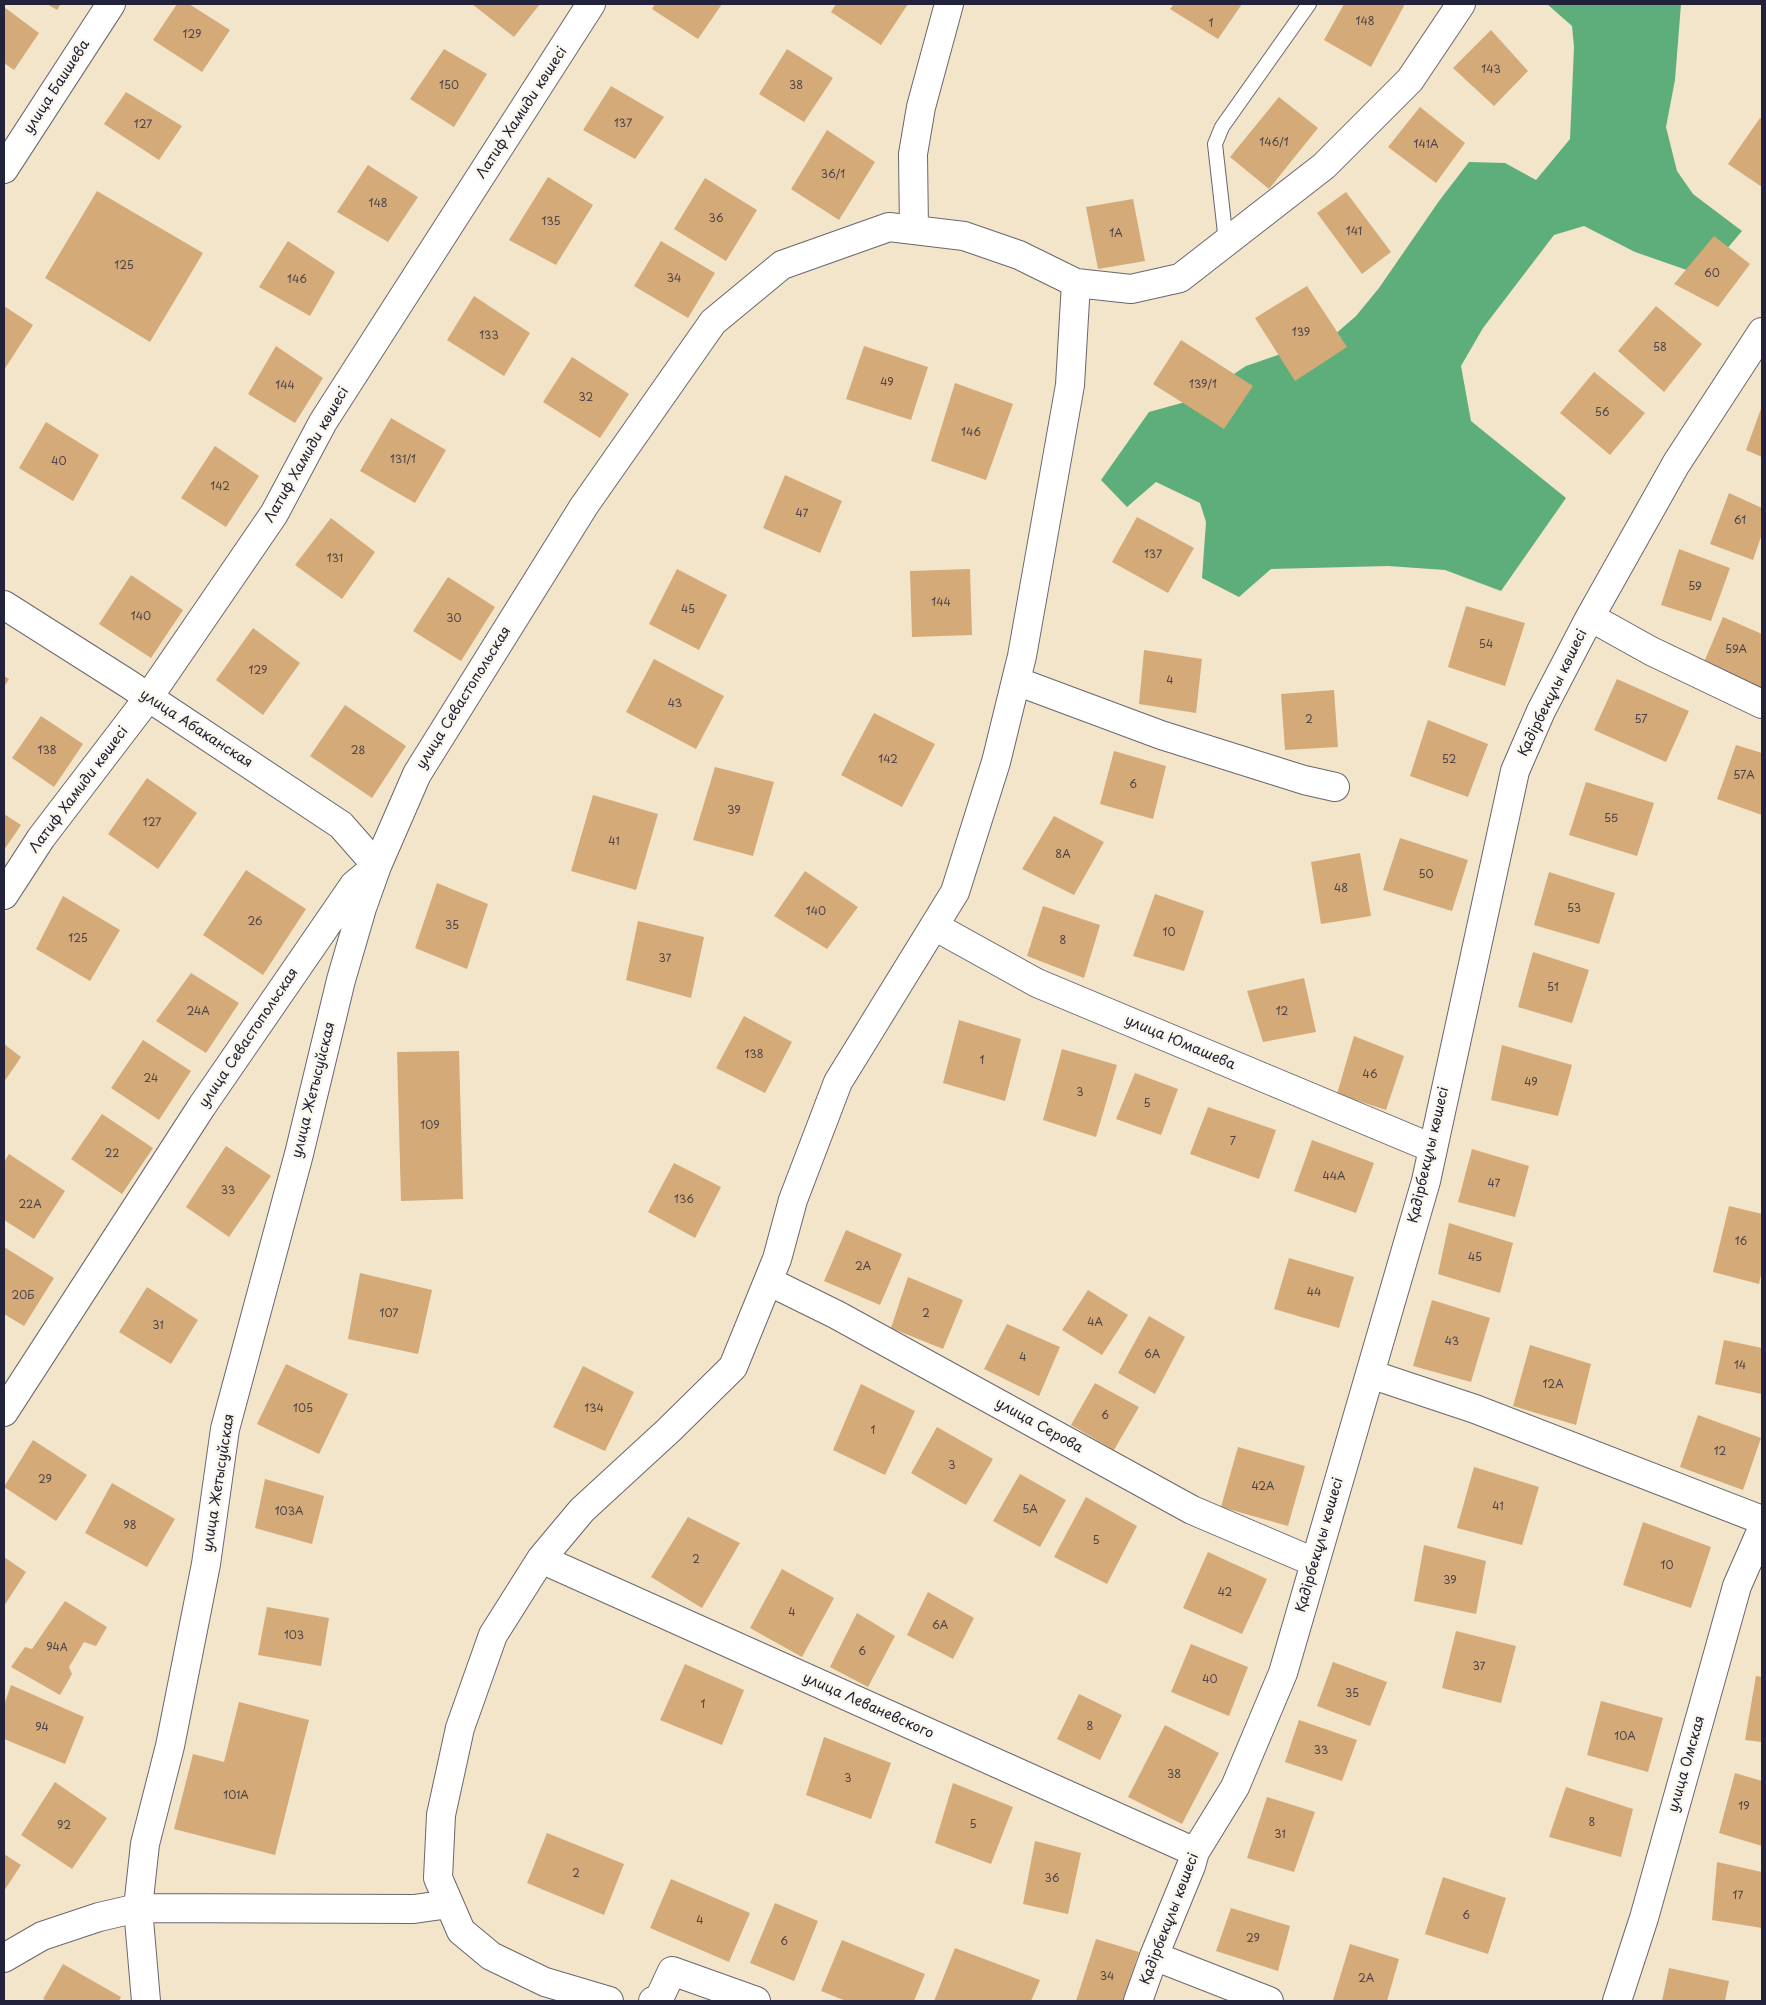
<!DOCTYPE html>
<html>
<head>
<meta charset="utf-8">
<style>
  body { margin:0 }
  #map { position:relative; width:1766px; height:2005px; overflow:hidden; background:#f3e5ca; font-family:"Playpen Sans",sans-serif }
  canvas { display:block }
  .frame { position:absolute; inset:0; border:5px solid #22223b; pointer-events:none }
</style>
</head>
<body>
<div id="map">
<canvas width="1766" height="2005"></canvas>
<div class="frame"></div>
</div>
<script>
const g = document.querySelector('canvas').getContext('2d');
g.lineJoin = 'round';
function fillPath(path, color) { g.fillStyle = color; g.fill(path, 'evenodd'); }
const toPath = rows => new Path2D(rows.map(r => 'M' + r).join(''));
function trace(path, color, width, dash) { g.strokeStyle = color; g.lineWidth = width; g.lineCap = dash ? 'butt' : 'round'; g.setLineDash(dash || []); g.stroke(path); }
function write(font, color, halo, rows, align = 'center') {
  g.font = font + ' "Playpen Sans",sans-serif'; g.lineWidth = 5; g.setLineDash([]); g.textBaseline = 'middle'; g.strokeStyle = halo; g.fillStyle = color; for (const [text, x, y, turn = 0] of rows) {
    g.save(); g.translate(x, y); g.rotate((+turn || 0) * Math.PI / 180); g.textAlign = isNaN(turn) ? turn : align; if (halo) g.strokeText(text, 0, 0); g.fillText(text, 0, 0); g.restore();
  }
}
fillPath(toPath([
  [1547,4,1681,4,1675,80,1666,127,1677,171,1693,194,1742,231,1704,276,1635,252,1584,226,1554,235,1483,328,1461,366,1471,421,1566,498,1501,591,1445,570,1388,566,1271,569,1239,597,1202,578,1206,522,1200,503,1156,482,1127,507,1101,480,1149,412,1196,399,1246,366,1333,336,1356,316,1379,288,1439,201,1469,162,1505,163,1536,180,1570,139,1574,47,1572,26]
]), '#5dae7b');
fillPath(toPath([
  [47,4,61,4,57,10],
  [177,4,189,4,230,30,202,72,153,40],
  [472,4,540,4,514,37],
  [655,4,722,4,698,39,652,9],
  [836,4,908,4,881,45,831,12],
  [1174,4,1242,4,1218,39,1170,9],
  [1344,4,1405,4,1371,67,1324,40],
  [4,7,39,33,14,70,4,63],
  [1491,30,1528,71,1494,106,1453,68],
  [444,49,487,74,454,127,410,99],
  [787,49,833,78,804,122,759,94],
  [611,86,664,117,635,159,583,130],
  [126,92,182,126,159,160,104,124],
  [1279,97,1318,128,1269,189,1230,157],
  [1420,107,1465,143,1436,183,1388,147],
  [1760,118,1762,120,1762,187,1728,164],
  [827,130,875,162,839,220,791,189],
  [368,165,418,197,388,242,337,212],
  [548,177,593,205,556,265,509,240],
  [705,178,757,210,726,261,674,229],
  [97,191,203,253,150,342,45,278],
  [1346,192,1391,252,1362,274,1317,213],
  [1133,199,1145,261,1098,269,1086,207],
  [1714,236,1750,264,1718,307,1674,284],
  [288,241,335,272,310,316,259,287],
  [661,241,715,273,688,318,634,286],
  [1307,286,1347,347,1295,381,1255,318],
  [474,296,530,333,504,376,447,340],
  [4,306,33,325,4,370],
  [1656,306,1702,344,1664,392,1618,351],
  [1181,340,1253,386,1224,429,1153,384],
  [276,346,323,378,295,423,248,394],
  [864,346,928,367,911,420,846,399],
  [572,357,629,394,600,438,543,402],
  [1594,372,1645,413,1610,455,1560,413],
  [955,383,1013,404,986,480,931,461],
  [1762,406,1762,457,1746,450],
  [391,418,446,450,415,503,360,471],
  [46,422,99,455,73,501,19,468],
  [215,446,259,476,226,527,181,498],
  [785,475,842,501,820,553,763,528],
  [1729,493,1762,508,1762,534,1753,560,1710,544],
  [1137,517,1194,548,1168,593,1112,562],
  [331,518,375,552,342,599,295,565],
  [1679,549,1730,568,1711,621,1661,605],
  [677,569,727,595,699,650,649,624],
  [970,569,972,635,912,637,910,571],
  [131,575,183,610,151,658,99,624],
  [448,577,495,607,461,661,413,631],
  [1466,606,1525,623,1505,686,1448,667],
  [1723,617,1762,634,1762,692,1702,667],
  [253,628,300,663,263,715,216,680],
  [1144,650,1202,659,1196,713,1139,704],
  [654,659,724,696,696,749,626,712],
  [4,676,9,679,4,687],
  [1617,679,1689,711,1666,762,1594,730],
  [1334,690,1338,747,1285,750,1281,694],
  [345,705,406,746,372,798,310,756],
  [874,713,935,744,902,807,841,775],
  [41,716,83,744,54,787,12,758],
  [1428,720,1488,744,1468,797,1410,776],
  [1736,745,1762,753,1762,815,1717,799],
  [1114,751,1166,766,1153,819,1100,804],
  [715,767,774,782,753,856,693,840],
  [147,778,197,813,158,869,108,834],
  [1586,782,1654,803,1637,856,1569,835],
  [593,795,658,814,636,890,571,871],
  [4,814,21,825,4,850],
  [1054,816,1104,842,1074,895,1022,869],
  [1400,838,1468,860,1452,911,1383,890],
  [1360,853,1371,916,1321,924,1311,862],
  [246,870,306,909,263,975,203,935],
  [805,871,858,907,827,949,774,916],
  [1549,872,1615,893,1599,944,1534,925],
  [437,883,488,904,467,969,415,948],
  [1155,894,1204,911,1184,971,1133,956],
  [63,896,120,930,90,981,36,949],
  [1043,906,1100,925,1084,978,1027,956],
  [638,921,704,937,691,998,626,980],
  [1533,952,1589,970,1572,1023,1518,1007],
  [191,973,239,1003,206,1053,156,1021],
  [1304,978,1316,1032,1263,1042,1247,991],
  [744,1016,792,1042,765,1093,716,1068],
  [959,1020,1021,1039,1005,1101,943,1083],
  [1354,1036,1404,1056,1386,1110,1337,1094],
  [143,1040,191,1071,159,1120,111,1088],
  [4,1044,21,1057,4,1082],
  [1502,1045,1572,1065,1558,1116,1491,1100],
  [1062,1049,1117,1065,1096,1137,1043,1120],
  [459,1051,463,1199,401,1201,397,1052],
  [1135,1073,1178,1089,1161,1135,1116,1119],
  [1208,1107,1276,1130,1259,1179,1190,1154],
  [102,1114,153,1148,122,1194,71,1159],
  [1312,1140,1374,1163,1356,1213,1294,1191],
  [226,1146,271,1176,229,1237,186,1207],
  [1472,1149,1529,1166,1515,1217,1458,1202],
  [9,1154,65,1191,34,1239,4,1220,4,1162],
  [674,1163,721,1187,695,1238,648,1212],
  [1729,1206,1762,1214,1762,1270,1759,1284,1713,1272],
  [1449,1223,1513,1243,1500,1293,1438,1274],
  [846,1230,902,1254,880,1305,824,1281],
  [4,1247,54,1278,24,1326,4,1314],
  [1289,1258,1354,1277,1339,1328,1274,1309],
  [360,1273,432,1290,418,1354,348,1339],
  [908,1277,963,1300,943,1349,891,1328],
  [147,1287,198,1320,171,1364,119,1332],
  [1088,1290,1128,1315,1102,1355,1062,1330],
  [1432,1300,1490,1318,1471,1382,1413,1366],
  [1149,1316,1185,1337,1155,1394,1118,1373],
  [1007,1324,1060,1347,1039,1396,984,1369],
  [1724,1340,1762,1348,1762,1394,1715,1384],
  [1530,1345,1591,1364,1576,1425,1513,1406],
  [286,1364,348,1394,319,1454,257,1424],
  [583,1366,634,1392,605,1451,553,1427],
  [1095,1383,1139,1407,1114,1450,1071,1425],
  [861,1384,915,1411,885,1475,833,1450],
  [1698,1415,1761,1438,1743,1490,1680,1467],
  [937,1427,993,1459,966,1505,911,1473],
  [33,1440,87,1475,56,1521,4,1487],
  [1238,1447,1305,1466,1288,1526,1221,1507],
  [1474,1467,1539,1487,1522,1545,1457,1528],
  [1020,1474,1066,1500,1040,1547,993,1521],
  [265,1479,324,1496,312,1544,255,1528],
  [112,1483,175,1519,147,1567,85,1533],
  [1086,1497,1137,1526,1107,1584,1054,1557],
  [688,1517,740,1543,702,1608,651,1577],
  [1643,1522,1711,1547,1691,1608,1623,1585],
  [1424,1545,1486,1561,1476,1614,1414,1601],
  [1208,1552,1267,1579,1242,1634,1183,1608],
  [4,1557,26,1572,4,1606],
  [782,1569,834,1598,802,1657,750,1628],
  [928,1592,974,1618,953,1659,907,1635],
  [65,1601,107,1627,96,1646,84,1642,69,1667,72,1674,60,1695,11,1667,25,1647,32,1649],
  [267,1607,329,1618,321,1666,258,1655],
  [857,1613,895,1636,868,1687,830,1667],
  [1456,1631,1516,1646,1501,1703,1442,1688],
  [1191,1644,1248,1667,1229,1716,1171,1692],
  [1333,1662,1387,1682,1370,1726,1317,1706],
  [685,1664,744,1690,722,1745,660,1720],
  [1756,1676,1762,1677,1762,1742,1745,1740],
  [11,1685,84,1717,65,1764,4,1739,4,1705],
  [1079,1694,1122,1715,1100,1760,1057,1739],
  [1601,1701,1663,1718,1648,1772,1587,1755],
  [239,1702,309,1720,275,1855,174,1829,193,1754,224,1762],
  [1299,1720,1357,1740,1342,1781,1285,1762],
  [1165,1725,1219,1753,1182,1824,1128,1797],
  [824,1737,891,1763,871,1819,806,1795],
  [1735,1773,1762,1781,1762,1846,1719,1833],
  [55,1782,107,1818,72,1869,21,1835],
  [953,1783,1013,1807,991,1864,935,1843],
  [1566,1787,1633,1809,1621,1857,1549,1837],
  [1267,1797,1315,1812,1294,1872,1247,1858],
  [547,1833,624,1864,604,1915,527,1883],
  [1035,1841,1081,1853,1068,1914,1023,1904],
  [4,1854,21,1865,4,1891],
  [1717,1862,1762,1872,1762,1928,1712,1920],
  [1443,1877,1506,1898,1488,1954,1425,1934],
  [671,1879,750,1913,729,1962,650,1928],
  [775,1903,818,1921,794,1981,750,1963],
  [1231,1908,1290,1926,1278,1971,1216,1951],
  [1096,1939,1139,1952,1123,2001,1076,2001],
  [842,1940,925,1974,914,2001,846,2001,821,1991],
  [1350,1944,1399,1959,1387,2001,1333,2000],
  [955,1948,1040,1980,1031,2001,934,2001],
  [63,1964,121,1997,119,2001,48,2001,43,1999],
  [1669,1968,1729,1981,1725,2001,1662,2001]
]), '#d4aa78');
const service = toPath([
  [1226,242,1215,144,1222,127,1309,4]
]);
const minor = toPath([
  [4,169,111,4],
  [914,230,913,154,921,107,949,4],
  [4,605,127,683,341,825,377,866],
  [1590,617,1651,651,1762,704],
  [1016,681,1161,735,1304,780,1335,787],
  [4,895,41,838,148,698,274,514,323,422,591,4],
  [934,926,1037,983,1432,1148],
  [768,1281,837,1315,1192,1510,1314,1562],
  [1370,1374,1475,1409,1762,1520],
  [4,1412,202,1106,354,885,372,870],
  [541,1559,1195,1852],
  [1154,1956,1269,2001],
  [4,1958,42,1936,99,1917,138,1908,145,1844,170,1746,206,1564,225,1429,299,1154,341,980,362,908,377,866,417,774,584,506,713,322,782,265,889,227,964,236,1019,255,1076,283],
  [146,2001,138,1908,414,1909,449,1904],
  [609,2001,545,1982,491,1956,461,1931,438,1878,441,1815,460,1728,493,1635,541,1559,582,1510,669,1430,733,1367,777,1259,793,1200,838,1082,955,892,996,762,1022,656,1070,385,1076,283,1131,289,1180,278,1324,166,1410,80,1461,4],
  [653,2001,658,2001,672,1971,756,2001],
  [1138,2001,1154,1956,1191,1866,1195,1852,1235,1787,1283,1673,1426,1181,1515,771,1541,711,1590,617,1676,464,1762,332],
  [1617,2001,1644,1918,1737,1586,1762,1529]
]);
trace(service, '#6b666d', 16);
trace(minor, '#6b666d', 30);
trace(service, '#fff', 14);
trace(minor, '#fff', 28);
write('11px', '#4e444a', null, [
  ["148",1365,22],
  ["1",1211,24],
  ["129",192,35],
  ["143",1491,70],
  ["150",449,86],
  ["38",796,86],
  ["137",623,124],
  ["127",143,125],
  ["146/1",1274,143],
  ["141А",1426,145],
  ["36/1",833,175],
  ["148",378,204],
  ["36",716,219],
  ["135",551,222],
  ["141",1354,232],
  ["1А",1116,234],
  ["125",124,266],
  ["60",1712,274],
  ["34",674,279],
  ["146",297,280],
  ["139",1301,333],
  ["133",489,336],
  ["58",1660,348],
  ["49",887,383],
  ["139/1",1203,385],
  ["144",285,386],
  ["32",586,398],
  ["56",1602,413],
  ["146",971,433],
  ["131/1",403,460],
  ["40",59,462],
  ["142",220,487],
  ["47",802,514],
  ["61",1740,521],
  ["137",1153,555],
  ["131",335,559],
  ["59",1695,587],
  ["144",941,603],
  ["45",688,610],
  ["140",141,617],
  ["30",454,619],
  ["54",1486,645],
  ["59А",1736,650],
  ["129",258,671],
  ["4",1170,681],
  ["43",675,704],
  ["2",1309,720],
  ["57",1641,720],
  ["138",47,751],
  ["28",358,751],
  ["142",888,760],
  ["52",1449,760],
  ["57А",1744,776],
  ["6",1133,785],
  ["39",734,811],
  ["55",1611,819],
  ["127",152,823],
  ["41",614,842],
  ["8А",1063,855],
  ["50",1426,875],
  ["48",1341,889],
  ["53",1574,909],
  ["140",816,912],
  ["26",255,922],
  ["35",452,926],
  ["10",1169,933],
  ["125",78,939],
  ["8",1063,941],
  ["37",665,959],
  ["51",1553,988],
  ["24А",198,1012],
  ["12",1282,1012],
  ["138",754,1055],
  ["1",982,1061],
  ["46",1370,1075],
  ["24",151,1079],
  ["49",1531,1083],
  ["3",1080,1093],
  ["5",1147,1104],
  ["109",430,1126],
  ["7",1233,1142],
  ["22",112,1154],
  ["44А",1334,1177],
  ["47",1494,1184],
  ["33",228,1191],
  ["136",684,1200],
  ["22А",30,1205],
  ["16",1741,1242],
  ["45",1475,1258],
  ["2А",863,1267],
  ["44",1314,1293],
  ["20Б",23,1296],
  ["107",389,1314],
  ["2",926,1314],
  ["4А",1095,1323],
  ["31",158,1326],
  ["43",1452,1342],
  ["6А",1152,1355],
  ["4",1023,1358],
  ["14",1740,1366],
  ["12А",1553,1385],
  ["105",303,1409],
  ["134",594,1409],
  ["6",1105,1416],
  ["1",873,1431],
  ["12",1720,1452],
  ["3",952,1466],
  ["29",45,1480],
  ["42А",1263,1487],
  ["41",1498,1507],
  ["5А",1030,1510],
  ["103А",289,1512],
  ["98",130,1526],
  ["5",1096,1541],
  ["2",696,1560],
  ["10",1667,1566],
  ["39",1450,1581],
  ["42",1225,1593],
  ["4",792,1613],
  ["6А",940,1626],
  ["103",294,1636],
  ["94A",57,1648],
  ["6",862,1652],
  ["37",1479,1667],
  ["40",1210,1680],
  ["35",1352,1694],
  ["1",703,1705],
  ["8",1090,1727],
  ["94",42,1728],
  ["10А",1625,1737],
  ["33",1321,1751],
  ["38",1174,1775],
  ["3",848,1779],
  ["101А",236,1796],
  ["19",1744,1807],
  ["8",1592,1823],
  ["5",973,1825],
  ["92",64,1826],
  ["31",1280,1835],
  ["2",576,1874],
  ["36",1052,1879],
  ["17",1738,1896],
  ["6",1466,1916],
  ["4",700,1921],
  ["29",1253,1939],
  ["6",784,1942],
  ["34",1107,1977],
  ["2А",1366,1979]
]);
write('14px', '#22223b', '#fbf7ec', [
  ["улица Баишева",57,87,-57],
  ["Латиф Хамиди көшесі",522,113,-57],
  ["Латиф Хамиди көшесі",307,455,-60],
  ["Қадірбекұлы көшесі",1553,693,-64],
  ["улица Севастопольская",464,698,-58],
  ["улица Абаканская",196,729,33],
  ["Латиф Хамиди көшесі",79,790,-53],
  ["улица Севастопольская",249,1038,-56],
  ["улица Юмашева",1180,1043,23],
  ["улица Жетысуйская",314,1090,-76],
  ["Қадірбекұлы көшесі",1429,1155,-77],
  ["улица Серова",1039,1426,29],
  ["улица Жетысуйская",219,1483,-81],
  ["Қадірбекұлы көшесі",1320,1545,-74],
  ["улица Леваневского",868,1706,24],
  ["улица Омская",1687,1764,-74],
  ["Қадірбекұлы көшесі",1170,1919,-69]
]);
</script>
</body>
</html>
